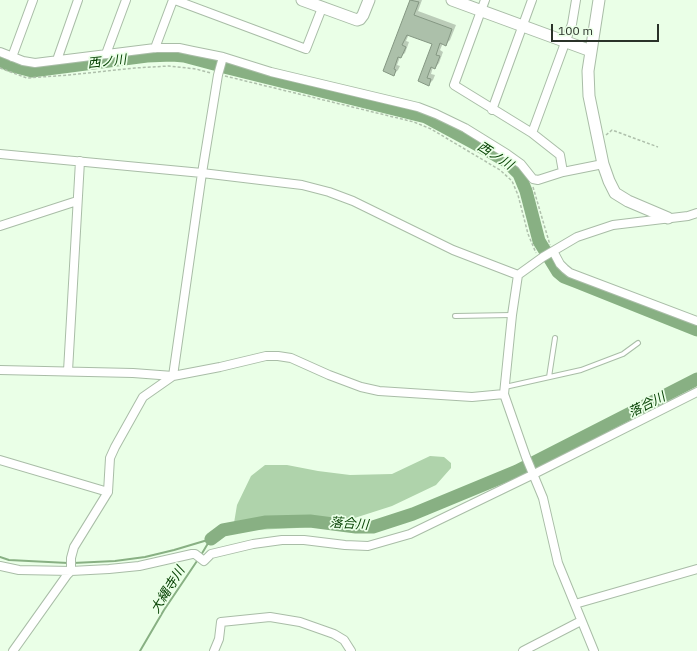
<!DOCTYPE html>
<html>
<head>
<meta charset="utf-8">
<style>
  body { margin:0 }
  #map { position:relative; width:697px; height:651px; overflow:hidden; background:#eaffe7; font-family:"IBM Plex Sans",sans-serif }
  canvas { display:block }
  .scale { position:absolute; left:551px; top:24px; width:108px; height:18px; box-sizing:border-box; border:2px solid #2a3229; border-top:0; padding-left:5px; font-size:12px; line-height:14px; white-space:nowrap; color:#2a3229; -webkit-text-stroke:3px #eaffe7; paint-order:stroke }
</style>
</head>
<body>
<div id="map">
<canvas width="697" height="651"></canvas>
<div class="scale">100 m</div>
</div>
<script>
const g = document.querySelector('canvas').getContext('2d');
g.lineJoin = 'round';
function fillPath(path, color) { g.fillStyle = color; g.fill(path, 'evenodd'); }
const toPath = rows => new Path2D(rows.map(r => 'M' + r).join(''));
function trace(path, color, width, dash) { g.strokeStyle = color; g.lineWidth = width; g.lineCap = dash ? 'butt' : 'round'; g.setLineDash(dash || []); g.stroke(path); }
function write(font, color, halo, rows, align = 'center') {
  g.font = font + ' "IBM Plex Sans","Noto Sans JP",sans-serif'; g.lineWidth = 3.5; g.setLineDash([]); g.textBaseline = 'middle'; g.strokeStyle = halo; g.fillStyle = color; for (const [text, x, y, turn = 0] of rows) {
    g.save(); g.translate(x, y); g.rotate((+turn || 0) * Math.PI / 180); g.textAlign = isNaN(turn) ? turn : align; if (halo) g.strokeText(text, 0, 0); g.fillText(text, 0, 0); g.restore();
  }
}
fillPath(toPath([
  [430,456,444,457,451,463,451,468,436,485,392,506,339,523,297,528,254,530,234,523,237,505,251,476,265,465,287,465,318,471,350,475,392,474]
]), '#afd3ab');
fillPath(toPath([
  [411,0,422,0,418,11,456,25,450,40,446,44,443,43,440,50,443,52,439,63,435,68,433,67,431,74,435,75,433,80,429,84,419,81,433,44,409,34,406,41,409,42,405,53,400,57,397,65,400,66,398,70,394,74,385,71]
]), '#0003');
trace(toPath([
  [201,555,210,540],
  [0,557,9,560,68,563],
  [73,563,115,561,145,557,174,550,211,539],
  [140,651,164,610,199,558]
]), '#88b083', 2);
trace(toPath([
  [0,60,9,65,32,71,147,56,172,55,184,56,214,64],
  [224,67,426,117,487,150,506,161,519,174,526,191,539,241,558,272,564,277,577,282,697,330],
  [211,539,223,530,266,522,310,521,356,527,373,527,413,514,517,471,697,379]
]), '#88b083', 13);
const building = toPath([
  [410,0,419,2,414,15,452,29,446,46,440,43,436,55,440,56,435,69,431,67,427,78,431,79,429,86,418,81,432,44,407,35,402,45,406,47,401,58,398,57,394,69,396,70,394,76,383,71,410,0]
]);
fillPath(building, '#acc0aa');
trace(building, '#849782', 1);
const lane = toPath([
  [455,316,512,315],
  [549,377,555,338],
  [505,387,581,370,623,354,638,343]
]);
const street = toPath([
  [175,0,306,49,322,8],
  [485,0,454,85,532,133,560,155,563,172],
  [155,48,173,0],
  [0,52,23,61,35,63,155,48,179,48,193,51,223,57,271,72,418,107,436,114,465,128,507,154,521,164,533,179,538,180,563,172,603,164],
  [106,54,126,0],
  [12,57,33,0],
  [57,60,78,0],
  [492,110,532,0],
  [532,133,572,24,576,0],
  [0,154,202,173,302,185,329,192,353,201,453,250,518,275],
  [0,226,77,201],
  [553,251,560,264,565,269,570,273,697,321],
  [0,370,133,373,173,376,220,367,266,356,278,356,291,358,329,375,361,387,379,391,472,397,504,394],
  [68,371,80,161],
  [0,460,108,492],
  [0,566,19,570,71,571,109,569,139,566,192,554,195,554,204,561,211,554,253,544,282,540,304,540,345,545,368,546,410,534,534,474,697,392],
  [71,571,71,558,74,547,108,492,110,458,115,447,143,397,173,376,202,173,218,75,223,57],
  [575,604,697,569],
  [13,651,67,575,71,571],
  [214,651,219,639,221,622,270,617,300,622,334,634,344,640,351,651],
  [523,651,581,621],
  [594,651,558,563,543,498,526,457,504,394,512,315,518,275,543,257,577,237,613,225,688,216,697,213]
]);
const secondary = toPath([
  [302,0,357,20,360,19,363,15,369,0],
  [452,0,591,51],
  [599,0,588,71,589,96,603,164,609,181,615,193,628,201,668,218]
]);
trace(lane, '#a9bda7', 6);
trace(street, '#a9bda7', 10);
trace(secondary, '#a9bda7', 13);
trace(toPath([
  [0,68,27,78,69,75,135,68,169,66,196,69,211,73],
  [225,76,414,122,431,129,500,170,512,181,518,195,528,234,536,253],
  [606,135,612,130,658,147],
  [533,187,550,245]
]), '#afc0ac', 1.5, [3, 2]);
trace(lane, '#fff', 4);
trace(street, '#fff', 8);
trace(secondary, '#fff', 11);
write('italic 13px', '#074304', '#eaffe7', [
  ["西ノ川",107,62,-6],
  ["西ノ川",495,156,33],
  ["落合川",647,405,-27],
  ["落合川",349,524,4],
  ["大縄寺川",168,590,-58]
]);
</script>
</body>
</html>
